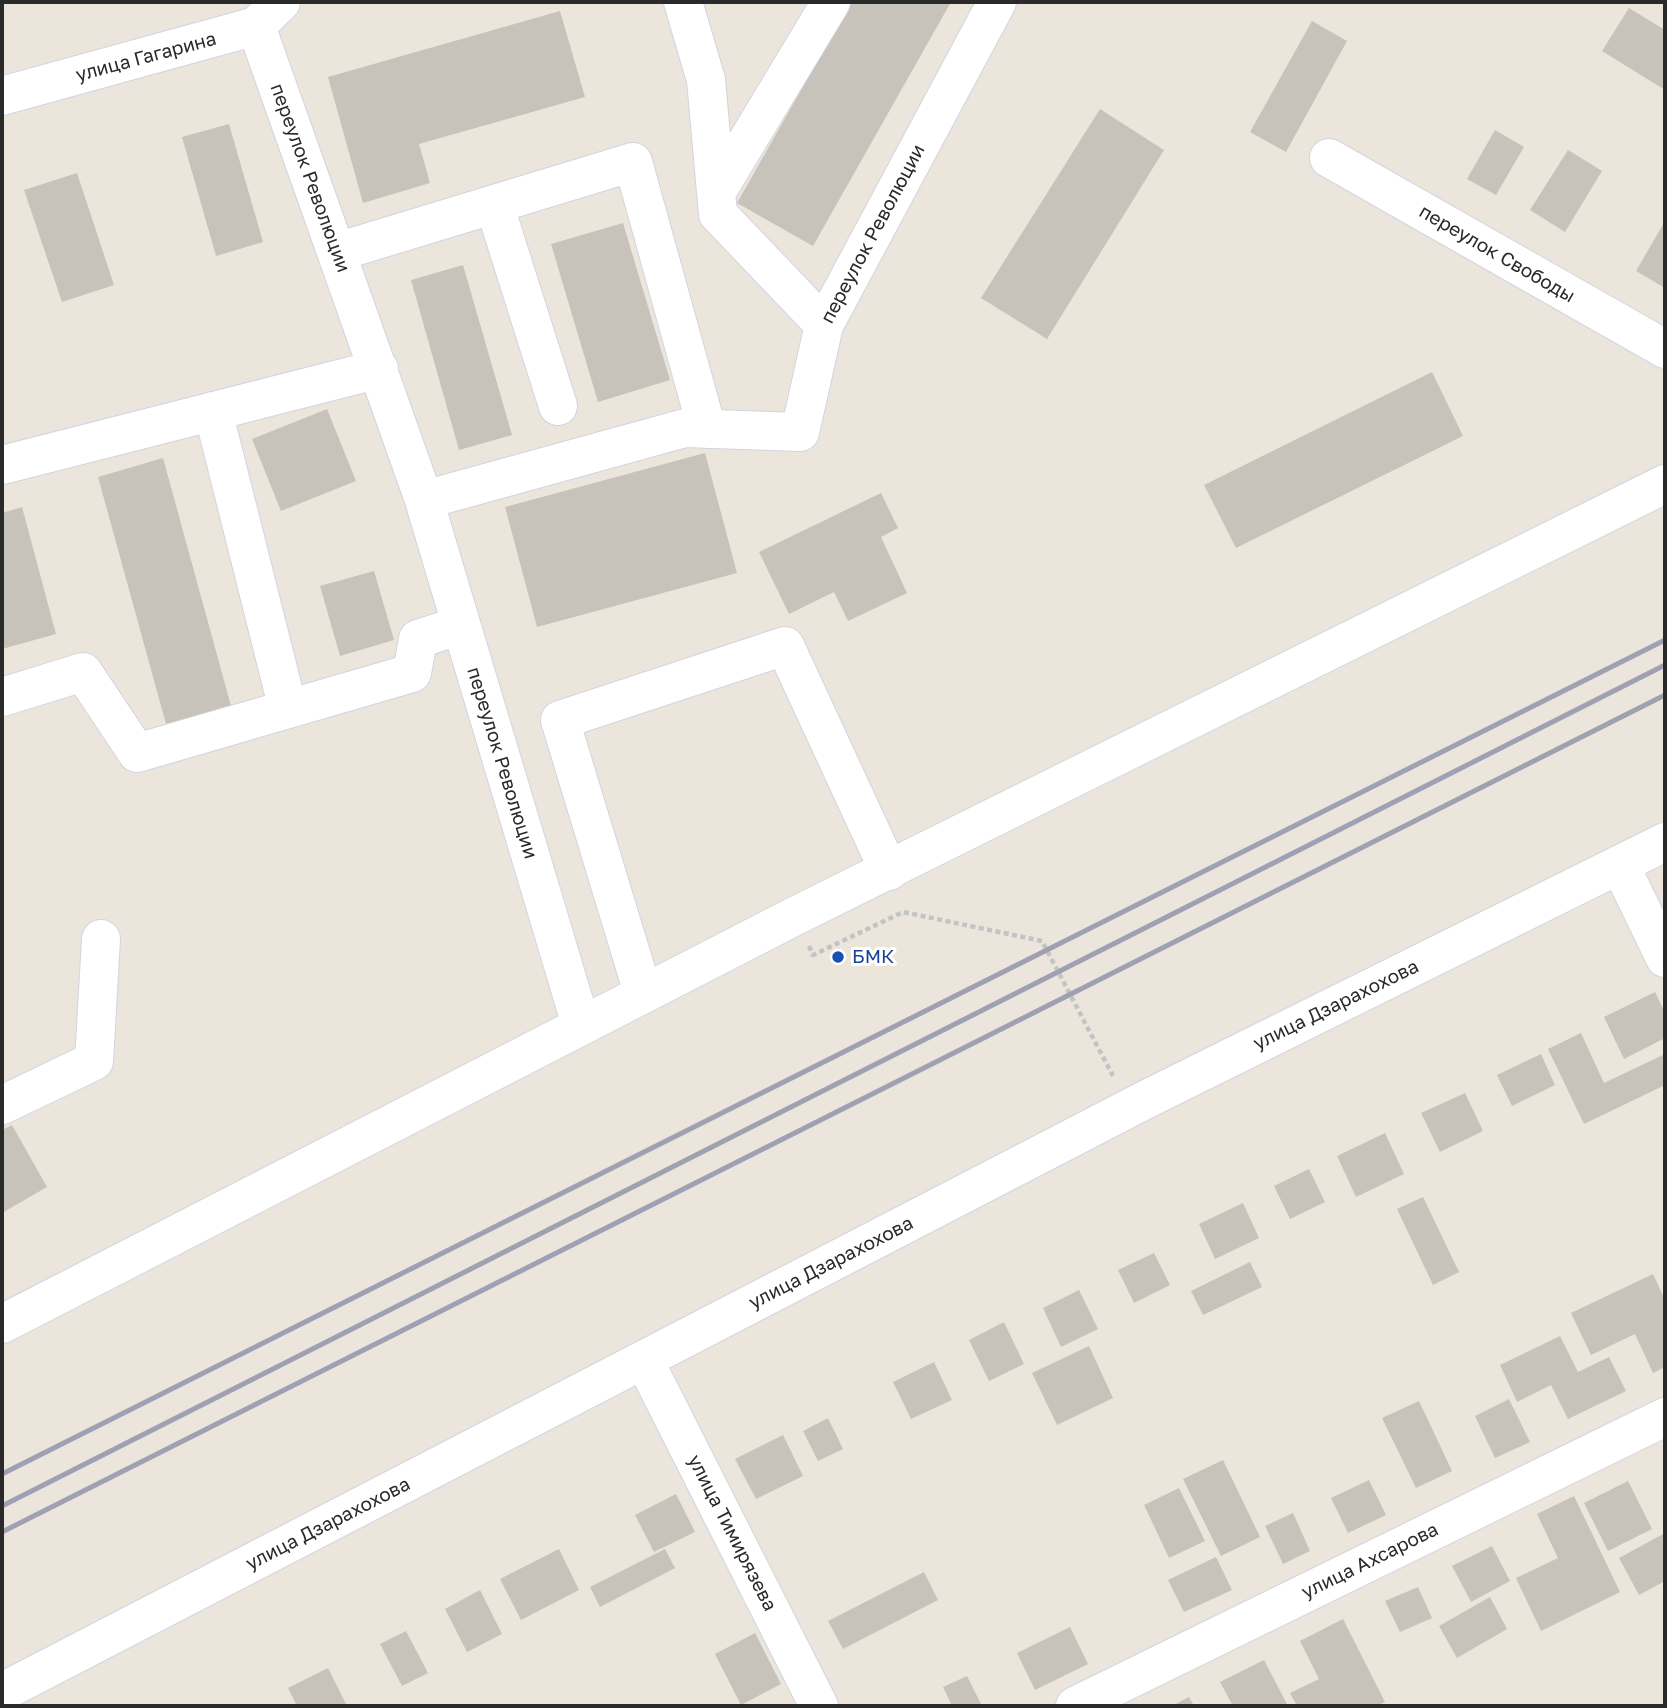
<!DOCTYPE html>
<meta charset="utf-8">
<style>
body{margin:0}
#map{position:relative;width:1667px;height:1708px;overflow:hidden;background:#ebe5dc;font-family:"Golos Text",sans-serif}
canvas{display:block}
.frame{position:absolute;inset:0;border:4px solid #2a2a2a;pointer-events:none}
</style>
<div id="map">
<canvas width="1667" height="1708"></canvas>
<div class="frame"></div>
</div>
<script>
const ctx = document.querySelector('canvas').getContext('2d');
ctx.lineJoin = 'round';
function fill(path, color) {
  ctx.fillStyle = color;
  ctx.fill(path, 'evenodd');
}
function shape(rows) {
  const path = new Path2D();
  for (const r of rows) {
    path.moveTo(r[0], r[1]);
    for (let i = 2; i < r.length; i += 2) path.lineTo(r[i], r[i + 1]);
  }
  return path;
}
function stroke(path, color, width, dash) {
  ctx.strokeStyle = color;
  ctx.lineWidth = width;
  ctx.lineCap = dash ? 'butt' : 'round';
  ctx.setLineDash(dash || []);
  ctx.stroke(path);
}
function drawText(font, color, halo, rows, align = 'center') {
  ctx.font = font + ' "Golos Text",sans-serif';
  ctx.lineWidth = 6;
  ctx.setLineDash([]);
  ctx.textBaseline = 'middle';
  ctx.strokeStyle = halo;
  ctx.fillStyle = color;
  for (const [text, x, y, turn = 0] of rows) {
    ctx.save();
    ctx.translate(x, y);
    ctx.rotate((+turn || 0) * Math.PI / 180);
    ctx.textAlign = isNaN(turn) ? turn : align;
    if (halo) ctx.strokeText(text, 0, 0);
    ctx.fillText(text, 0, 0);
    ctx.restore();
  }
}
fill(shape([
 [851,2,951,2,813,246,737,203],
 [1629,8,1665,30,1665,90,1602,51],
 [560,11,585,97,419,144,430,183,363,203,328,77],
 [1312,21,1347,41,1286,152,1250,132],
 [1100,109,1164,150,1047,339,981,298],
 [229,124,263,242,216,256,182,137],
 [1495,130,1524,147,1496,195,1467,179],
 [1568,150,1602,171,1565,232,1530,210],
 [77,173,114,285,62,302,24,190],
 [1665,221,1665,288,1636,271],
 [623,223,670,380,598,402,551,244],
 [463,265,512,435,459,450,411,280],
 [1432,372,1463,436,1236,548,1204,485],
 [327,409,356,481,281,511,252,439],
 [705,453,737,573,537,627,505,507],
 [163,458,231,706,166,724,98,477],
 [881,493,898,528,881,537,907,593,848,621,834,592,789,614,759,552],
 [22,507,56,634,2,649,2,513],
 [374,571,394,640,340,656,320,586],
 [1655,992,1665,1013,1665,1038,1624,1059,1604,1017],
 [1581,1033,1604,1083,1665,1054,1665,1085,1584,1124,1548,1049],
 [1541,1054,1555,1085,1512,1106,1497,1075],
 [1465,1093,1483,1131,1440,1152,1421,1113],
 [12,1125,47,1187,2,1213,2,1130],
 [1385,1133,1404,1174,1356,1197,1337,1156],
 [1309,1169,1325,1202,1290,1219,1274,1186],
 [1423,1197,1459,1272,1433,1285,1397,1209],
 [1243,1203,1259,1238,1215,1259,1199,1224],
 [1154,1253,1170,1285,1134,1303,1118,1270],
 [1250,1262,1262,1287,1203,1315,1191,1291],
 [1653,1274,1665,1300,1665,1367,1653,1373,1635,1334,1591,1355,1571,1313],
 [1079,1290,1098,1329,1061,1347,1043,1308],
 [1004,1322,1024,1364,989,1381,969,1340],
 [1560,1336,1578,1372,1609,1357,1626,1391,1568,1419,1551,1385,1517,1402,1500,1365],
 [1089,1346,1113,1398,1057,1425,1032,1373],
 [934,1362,952,1400,911,1419,893,1382],
 [1509,1399,1530,1442,1495,1458,1475,1416],
 [1419,1401,1452,1471,1416,1488,1382,1418],
 [828,1418,843,1449,818,1461,803,1431],
 [783,1435,803,1476,756,1499,735,1459],
 [1223,1460,1260,1537,1221,1556,1183,1479],
 [1369,1480,1386,1515,1348,1533,1331,1498],
 [1628,1481,1652,1529,1608,1551,1584,1503],
 [1179,1488,1205,1541,1169,1558,1144,1505],
 [676,1494,695,1532,654,1552,635,1515],
 [1574,1496,1620,1592,1541,1631,1516,1578,1558,1558,1537,1514],
 [1293,1513,1310,1551,1283,1564,1265,1526],
 [1665,1533,1665,1581,1639,1595,1619,1558],
 [1492,1546,1510,1581,1471,1602,1452,1566],
 [559,1549,579,1590,521,1620,500,1579],
 [665,1549,675,1568,600,1607,590,1587],
 [1216,1557,1232,1590,1184,1612,1168,1580],
 [924,1572,938,1600,843,1649,828,1621],
 [1418,1587,1432,1618,1400,1632,1385,1601],
 [480,1590,502,1634,467,1652,445,1609],
 [1490,1597,1507,1629,1457,1658,1439,1626],
 [1343,1619,1385,1702,1377,1706,1297,1706,1290,1693,1319,1679,1300,1641],
 [1070,1627,1088,1664,1035,1690,1017,1653],
 [406,1631,428,1673,402,1686,380,1644],
 [755,1633,781,1684,741,1705,715,1654],
 [1264,1660,1288,1706,1233,1706,1220,1682],
 [328,1668,347,1706,297,1706,288,1688],
 [967,1676,982,1706,952,1706,943,1687],
 [1189,1697,1194,1706,1172,1706]
]), '#c7c3bb');
const minor = shape([
 [683,2,706,80,718,214,824,325],
 [256,26,424,500,581,1025],
 [2,96,256,26,281,2],
 [1329,158,1665,349],
 [716,193,831,2],
 [494,204,558,406],
 [337,252,633,162,707,429],
 [213,411,288,709],
 [2,465,379,369],
 [424,500,685,428,800,432,824,325,997,2],
 [2,697,83,672,137,753,412,673,418,639,461,625],
 [1620,865,1665,958],
 [643,993,560,720,785,646,889,871],
 [2,1105,94,1061,101,939],
 [2,1324,795,916,1665,484],
 [644,1360,819,1706],
 [2,1692,1145,1100,1665,842],
 [1075,1706,1665,1417]
]);
stroke(minor, '#d2d4e2', 40);
stroke(shape([
 [809,946,813,955,903,912,1042,941,1113,1076]
]), '#c3c3c3', 4.5, [5, 3.5]);
stroke(minor, '#fff', 38);
stroke(shape([
 [2,1474,1665,640],
 [2,1506,1665,665],
 [2,1532,1665,695]
]), '#9fa1b3', 5);
for (const [x, y, r, color] of [
 [838,957,7,"#1a4fb4"]
]) {
  const dot = new Path2D();
  dot.arc(x, y, r, 0, 2 * Math.PI);
  ctx.fillStyle = color;
  ctx.fill(dot);
  stroke(dot, '#fff', 2.5);
}
drawText('19px', '#2a2a2a', '#fff', [
 ["улица Гагарина",146,57,-15],
 ["переулок Революции",310,178,70],
 ["переулок Революции",873,234,-62],
 ["переулок Свободы",1497,254,30],
 ["переулок Революции",502,763,73],
 ["улица Дзарахохова",1336,1005,-26],
 ["улица Дзарахохова",831,1263,-27],
 ["улица Дзарахохова",328,1524,-27],
 ["улица Тимирязева",732,1533,63],
 ["улица Ахсарова",1370,1561,-26]
]);
drawText('19px', '#164399', '#fff', [
 ["БМК",852,957]
], 'left');
</script>
